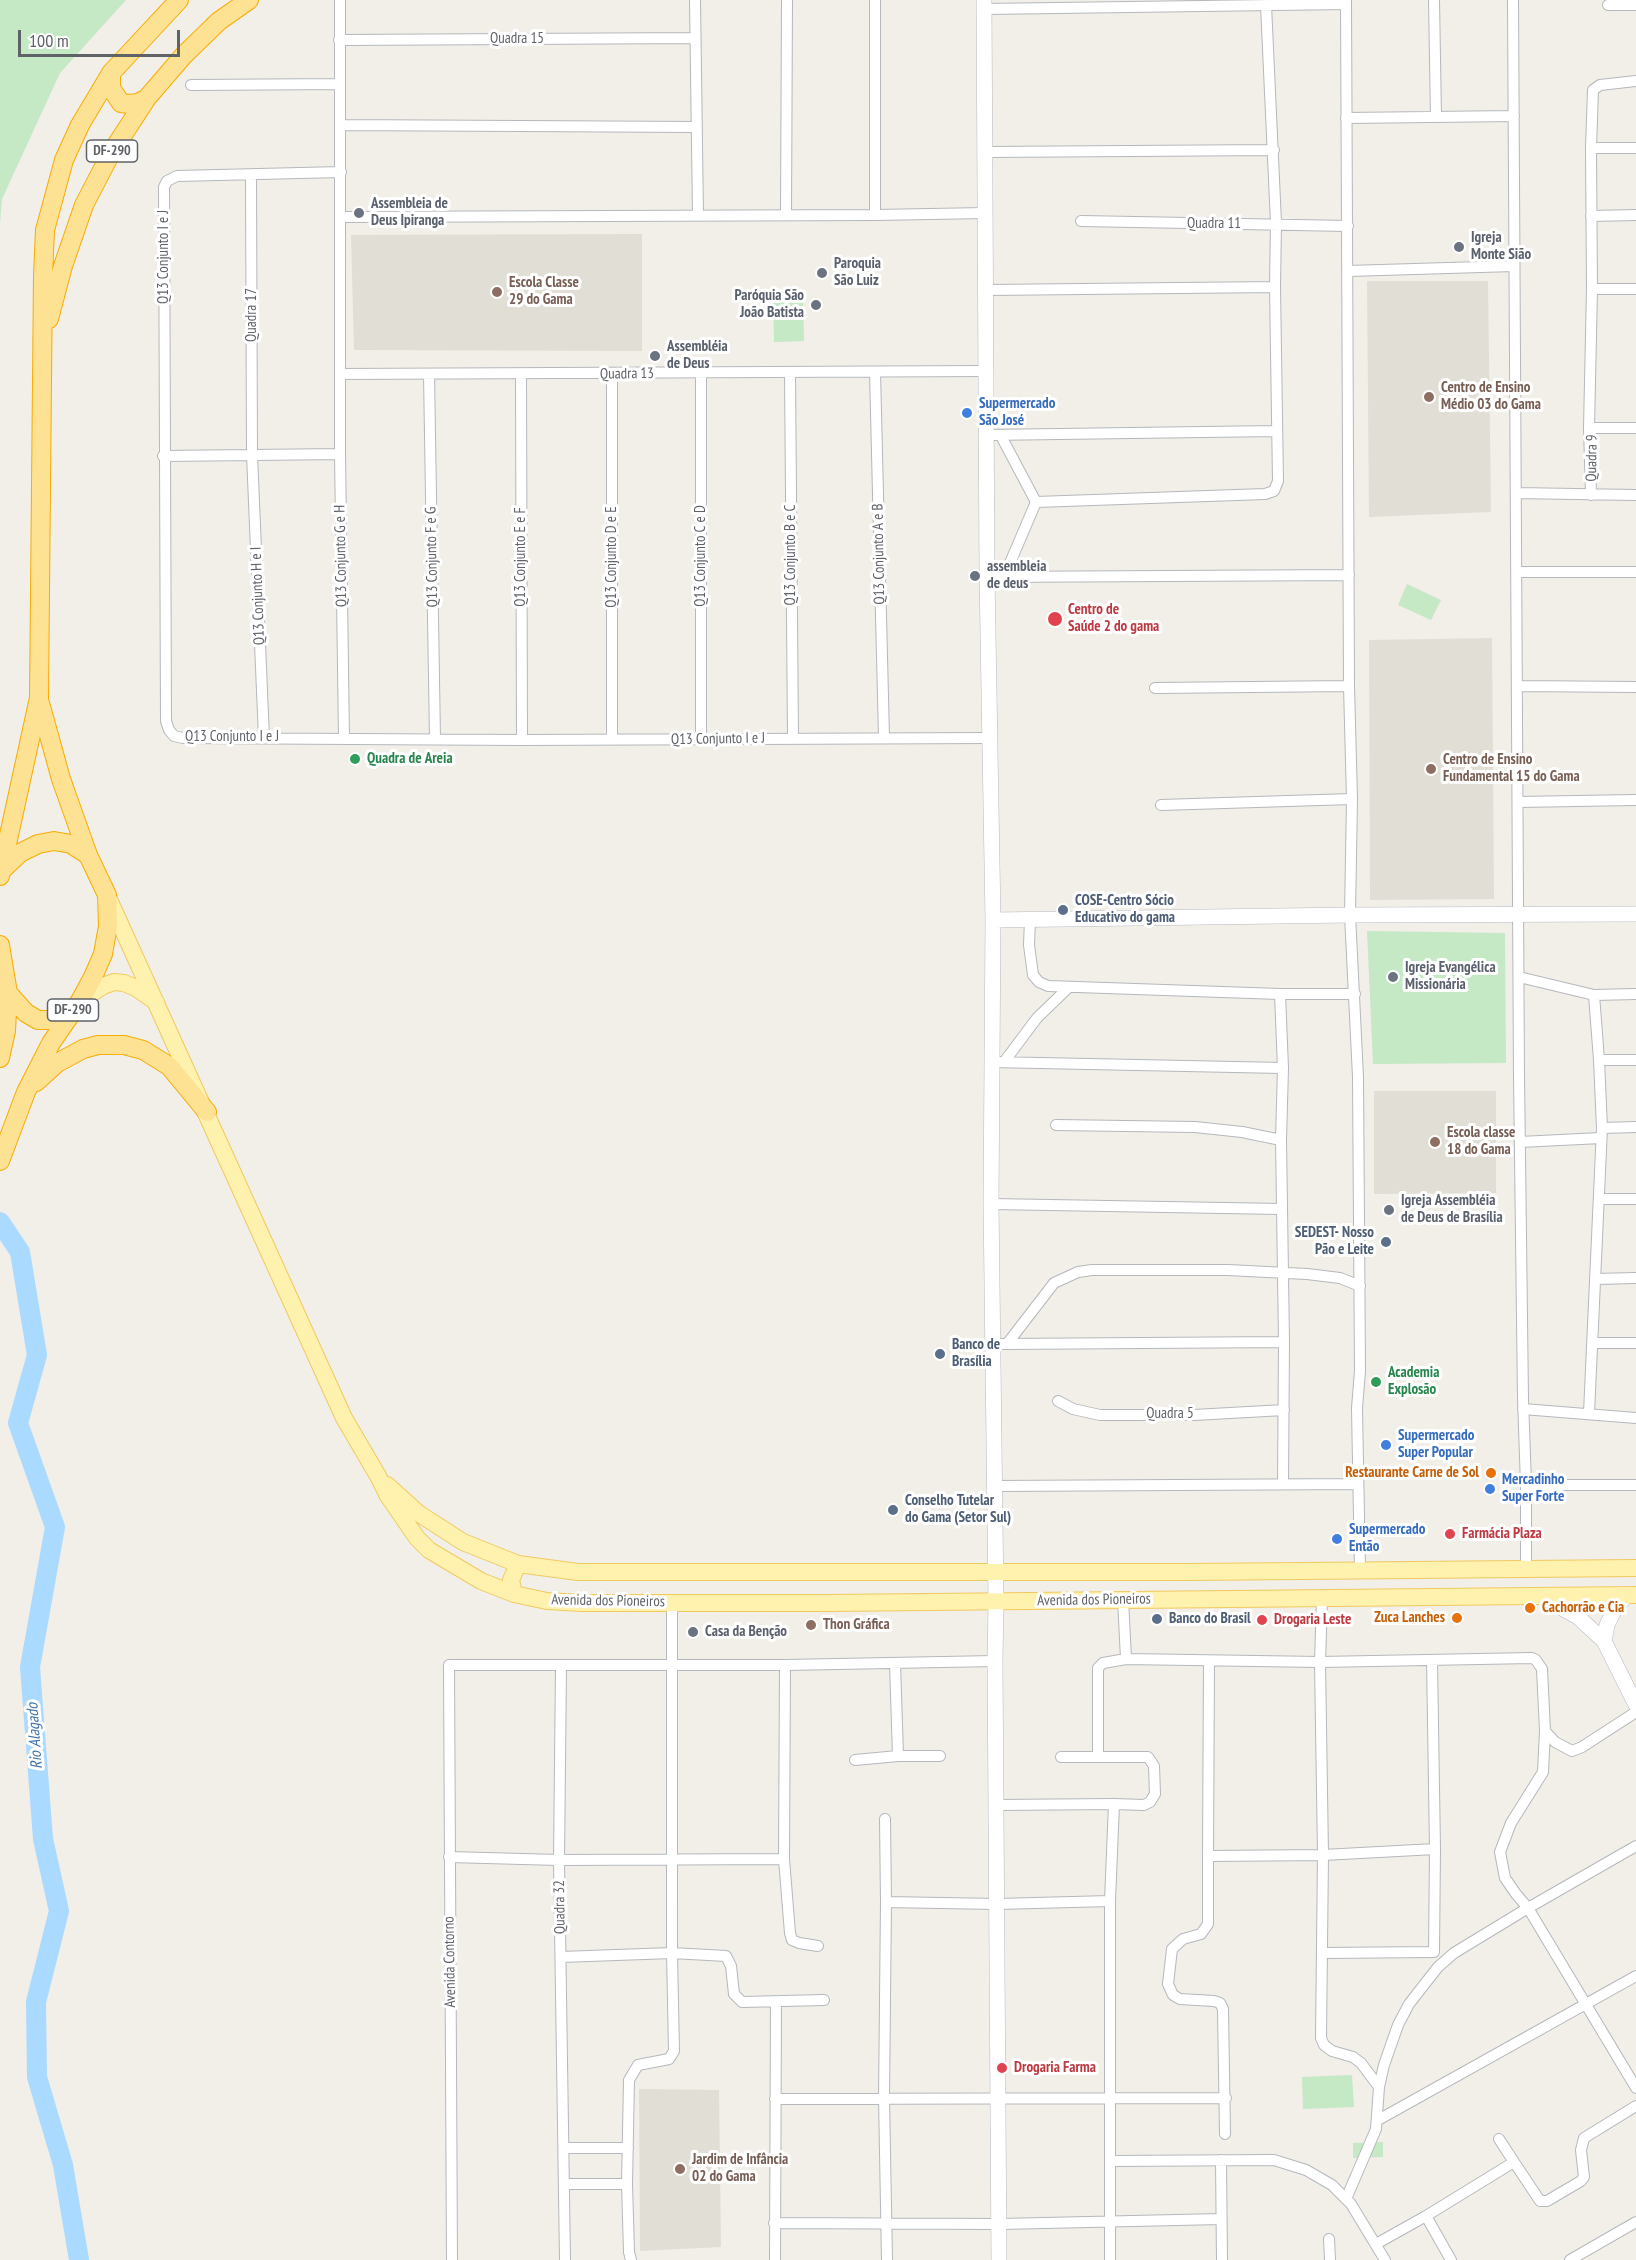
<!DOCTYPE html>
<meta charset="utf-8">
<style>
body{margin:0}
#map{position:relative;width:1636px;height:2260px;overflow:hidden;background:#f1efe8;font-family:"PT Sans Narrow",sans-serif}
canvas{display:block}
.scale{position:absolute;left:18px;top:30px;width:162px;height:27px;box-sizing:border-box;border:3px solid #5f6368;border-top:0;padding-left:8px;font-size:18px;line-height:21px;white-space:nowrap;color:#5f6368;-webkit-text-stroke:4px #fff;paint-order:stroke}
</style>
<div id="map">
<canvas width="1636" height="2260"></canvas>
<div class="scale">100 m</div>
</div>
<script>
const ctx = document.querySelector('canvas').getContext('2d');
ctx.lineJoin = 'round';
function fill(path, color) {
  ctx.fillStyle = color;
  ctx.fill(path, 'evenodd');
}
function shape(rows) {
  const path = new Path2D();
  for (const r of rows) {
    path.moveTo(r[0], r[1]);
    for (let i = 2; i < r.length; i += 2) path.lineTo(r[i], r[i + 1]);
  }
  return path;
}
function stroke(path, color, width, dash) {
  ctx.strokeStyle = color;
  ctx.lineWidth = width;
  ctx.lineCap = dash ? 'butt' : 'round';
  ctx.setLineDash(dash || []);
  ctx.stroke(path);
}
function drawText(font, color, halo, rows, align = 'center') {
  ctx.font = font + ' "PT Sans Narrow",sans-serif';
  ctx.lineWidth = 6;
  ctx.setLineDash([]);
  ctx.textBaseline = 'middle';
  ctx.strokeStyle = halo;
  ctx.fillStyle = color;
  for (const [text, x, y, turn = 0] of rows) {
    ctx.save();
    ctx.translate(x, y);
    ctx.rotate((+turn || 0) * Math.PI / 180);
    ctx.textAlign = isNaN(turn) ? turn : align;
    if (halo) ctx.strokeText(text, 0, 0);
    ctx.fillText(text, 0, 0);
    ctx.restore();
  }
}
fill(shape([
 [642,234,642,351,354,350,351,235],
 [1367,281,1488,281,1491,512,1369,517],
 [1492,638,1494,899,1370,900,1369,640],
 [1374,1091,1496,1091,1496,1193,1374,1194],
 [639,2089,719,2090,721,2247,640,2251]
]), '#e1ded6');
fill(shape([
 [0,0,126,0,60,73,2,199,0,223],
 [803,292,804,341,774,342,773,293],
 [1407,584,1441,600,1431,620,1398,605],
 [1367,931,1505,933,1506,1063,1373,1064],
 [1352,2075,1354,2107,1303,2109,1302,2077],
 [1383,2142,1383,2157,1353,2158,1353,2143]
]), '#c5e8c5');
stroke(shape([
 [0,1222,20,1252,37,1355,18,1423,55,1527,30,1667,43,1839,59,1911,36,2002,37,2077,63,2165,79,2260]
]), '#aadaff', 20);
const street = shape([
 [340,0,340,454,344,738],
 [695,0,698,215],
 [1346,0,1349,686,1352,799,1350,915,1358,1077,1360,1371,1357,1408,1360,1571],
 [1434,0,1436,117],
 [1513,0,1519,1075,1523,1399,1526,1485,1526,1568],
 [1608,5,1636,5],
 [984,9,1346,4],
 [339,40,695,38],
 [191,85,339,84],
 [1346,118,1514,116],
 [341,125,696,127],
 [1591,148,1593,90,1600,85,1636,81],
 [985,152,1274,150],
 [341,172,177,176,167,181,164,187,166,721,169,730,174,736,183,738,522,740,989,738],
 [251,175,252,455,264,738],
 [786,215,787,0],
 [875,215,875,0],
 [1591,216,1636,215],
 [341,217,875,215,985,213],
 [1081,221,1348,226],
 [1348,271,1514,266],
 [1592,289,1591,148,1636,148],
 [987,290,1275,287],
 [790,372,793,738],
 [875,372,884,737],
 [701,373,701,739],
 [340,374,986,371],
 [429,374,435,739],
 [521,374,522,740],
 [612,374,612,739],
 [1589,428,1592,289,1636,289],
 [987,435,1276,431],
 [1001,436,1036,502],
 [163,456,340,454],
 [1516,493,1636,495],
 [1591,495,1589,428,1636,428],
 [1036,502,1265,494,1274,491,1278,481,1275,287,1276,223,1266,5],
 [1518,572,1636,572],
 [987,577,1349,575],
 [1004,577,1036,502],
 [1518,686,1636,687],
 [1155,688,1349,686],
 [1518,802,1636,800],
 [1161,805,1352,799],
 [1030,920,1029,945,1033,975,1039,982,1048,986,1280,994,1355,994],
 [1519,977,1594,995,1636,994],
 [1280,994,1283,1068,1281,1140,1284,1342,1283,1484],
 [1599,1060,1636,1060],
 [991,1062,1283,1068],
 [1004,1062,1037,1018,1069,987],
 [1056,1125,1195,1127,1242,1132,1281,1140],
 [1602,1128,1636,1127],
 [1520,1142,1601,1138],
 [1599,1199,1636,1199],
 [991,1204,1282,1209],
 [1595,1279,1636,1278],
 [1593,1343,1636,1343],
 [1002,1344,1284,1342],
 [1007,1344,1054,1283,1078,1272,1092,1270,1228,1270,1307,1274,1340,1278,1360,1286],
 [1058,1401,1073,1409,1100,1415,1194,1415,1284,1410],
 [1523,1409,1636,1418],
 [1589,1413,1602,1128,1599,1060,1594,995],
 [1526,1485,1636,1485],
 [994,1486,1358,1484],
 [1123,1599,1126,1659],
 [1322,1599,1320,1662,1323,1855,1321,2038,1324,2045,1332,2051,1353,2057,1361,2063,1379,2087],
 [1209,1661,1208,1856,1323,1855,1435,1849],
 [895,1663,898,1756],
 [785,1665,784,1859,790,1933,792,1940,799,1943,818,1946],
 [561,1666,559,1860,565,2260],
 [1545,1731,1543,1772,1511,1823,1500,1852,1505,1878,1516,1894,1528,1908,1636,1846],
 [1061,1757,1098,1757,1098,1668,1103,1663,1126,1659,1320,1662,1532,1658,1536,1660,1542,1669,1545,1731,1555,1742,1572,1751,1582,1747,1636,1712],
 [1098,1757,1148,1757,1154,1766,1155,1794,1150,1802,1144,1805,1114,1804,1110,1901,1110,2260],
 [855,1760,898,1756,940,1756],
 [996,1805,1114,1804],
 [885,1819,886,1902,997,1904,1110,1901],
 [1208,1856,1208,1924,1201,1934,1183,1939,1172,1949,1168,1984,1173,1995,1180,1999,1214,2001,1220,2003,1223,2009,1225,2134],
 [449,1857,559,1860,784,1859],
 [886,1902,884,2098,887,2260],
 [1323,1953,1434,1952,1435,1849,1432,1660],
 [561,1957,672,1953,726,1956,731,1966,734,1994,742,2002,824,2000],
 [775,2099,1226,2098],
 [1378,2120,1636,1976],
 [1499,2139,1514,2162],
 [565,2148,628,2148],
 [1221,2160,1222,2260],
 [1111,2161,1274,2160,1306,2170,1332,2185,1351,2204,1385,2260],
 [565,2184,627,2184],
 [1346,2199,1376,2129,1379,2087,1384,2065,1398,2025,1409,2004,1438,1967,1454,1953,1528,1908,1636,2088],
 [1426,2216,1514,2162,1540,2201,1547,2201,1581,2181,1584,2177,1581,2150,1584,2138,1636,2106],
 [774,2223,1000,2224,1221,2219],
 [1329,2239,1330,2260],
 [1376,2244,1426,2216,1451,2260],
 [452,2260,449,1665,785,1665,995,1661],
 [631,2260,629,2252,627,2184,629,2080,638,2065,669,2059,674,2051,672,1953,672,1602],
 [775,2260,776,2002],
 [1570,2260,1636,2222]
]);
const secondary = shape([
 [984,0,987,577,993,920,991,1204,996,1601,995,1661,999,2260],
 [993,920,1350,915,1636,914],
 [1540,1596,1578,1617,1604,1641,1636,1705],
 [1604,1641,1607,1625,1614,1611,1626,1595]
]);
const primary = shape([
 [107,895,344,1418,378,1476,388,1496,417,1538,429,1550,481,1581,514,1594,547,1601,582,1603,827,1603,1636,1595],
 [80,1001,103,986,114,982,124,983,136,988,156,1002],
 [387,1485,418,1513,463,1542,518,1564,578,1572,1189,1572,1636,1568],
 [514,1594,511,1580,518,1564]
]);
const highway = shape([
 [111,73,111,88,121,103,129,104,138,103,147,98],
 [49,319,63,266,84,205,111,153,147,98,184,55,219,21,249,0],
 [1,871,20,853,38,844,54,841,71,844,88,855],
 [0,876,39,698,43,276,45,230,64,160,80,125,111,73,179,0],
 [0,945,8,993,6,1031,0,1058],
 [8,993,26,1013,38,1020,53,1020,70,1015],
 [36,1082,57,1063,83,1049,98,1045,124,1045,143,1050,169,1066,207,1112],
 [0,1161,26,1092,51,1043,80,1001,93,977,103,954,108,926,107,895,88,855,61,779,40,703]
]);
stroke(street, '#b5b8bc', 12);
stroke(secondary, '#b6babf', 16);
stroke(primary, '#f2c960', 18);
stroke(highway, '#f9ab00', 20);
stroke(street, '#fff', 10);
stroke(secondary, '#fff', 15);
stroke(primary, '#fff2af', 16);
stroke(highway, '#fde293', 18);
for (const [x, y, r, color] of [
 [359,213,6,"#6b7280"],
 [1459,247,6,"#6b7280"],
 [822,273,6,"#6b7280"],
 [497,292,6,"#8d6e63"],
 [816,305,6,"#6b7280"],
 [655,356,6,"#6b7280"],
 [1429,397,6,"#8d6e63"],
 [967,413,6,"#3f7fe0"],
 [975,576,6,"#6b7280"],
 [1055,619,8,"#e0444e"],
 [355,759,6,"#2e9e5b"],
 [1431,769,6,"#8d6e63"],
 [1063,910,6,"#5c6f8a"],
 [1393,977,6,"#6b7280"],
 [1435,1142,6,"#8d6e63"],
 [1389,1210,6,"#6b7280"],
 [1386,1242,6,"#5c6f8a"],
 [940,1354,6,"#5c6f8a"],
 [1376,1382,6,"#2e9e5b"],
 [1386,1445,6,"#3f7fe0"],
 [1491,1473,6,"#e8710a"],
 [1490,1489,6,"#3f7fe0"],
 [893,1510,6,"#5c6f8a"],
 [1450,1534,6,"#e0444e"],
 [1337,1539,6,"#3f7fe0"],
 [1530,1608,6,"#e8710a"],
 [1457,1618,6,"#e8710a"],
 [1157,1619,6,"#5c6f8a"],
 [1262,1620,6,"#e0444e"],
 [811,1625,6,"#8d6e63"],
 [693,1632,6,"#6b7280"],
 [1002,2068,6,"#e0444e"],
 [680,2169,6,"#8d6e63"]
]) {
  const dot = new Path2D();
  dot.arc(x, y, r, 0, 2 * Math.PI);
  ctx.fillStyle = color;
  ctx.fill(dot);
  stroke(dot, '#fff', 2);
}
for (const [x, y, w] of [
 [112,151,51],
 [73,1010,51]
]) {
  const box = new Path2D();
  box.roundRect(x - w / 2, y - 11, w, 22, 4.5);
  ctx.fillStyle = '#fff';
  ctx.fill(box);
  stroke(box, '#5f6368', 1.5);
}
drawText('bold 14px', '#5f6368', null, [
 ["DF-290",112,151],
 ["DF-290",73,1010]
]);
drawText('15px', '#5f6368', '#fff', [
 ["Quadra 15",517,39],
 ["Quadra 11",1214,224],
 ["Q13 Conjunto I e J",164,257,-90],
 ["Quadra 17",252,315,-90],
 ["Quadra 13",627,374,-1],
 ["Quadra 9",1592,458,-89],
 ["Q13 Conjunto A e B",879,554,-91],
 ["Q13 Conjunto B e C",791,555,-90],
 ["Q13 Conjunto G e H",341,556,-91],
 ["Q13 Conjunto C e D",701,556,-90],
 ["Q13 Conjunto F e G",432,557,-91],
 ["Q13 Conjunto E e F",521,557,-90],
 ["Q13 Conjunto D e E",612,557,-90],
 ["Q13 Conjunto H e I",258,596,-92],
 ["Q13 Conjunto I e J",232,737],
 ["Q13 Conjunto I e J",718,739,-1],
 ["Quadra 5",1170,1414],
 ["Avenida dos Pioneiros",1094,1600,-1],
 ["Avenida dos Pioneiros",608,1601,1],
 ["Quadra 32",560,1907,-91],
 ["Avenida Contorno",450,1962,-91]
]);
drawText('bold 15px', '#5b616d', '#fff', [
 ["Assembleia de",371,204],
 ["Deus Ipiranga",371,221],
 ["Igreja",1471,238],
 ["Monte Sião",1471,255],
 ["Paroquia",834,264],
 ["São Luiz",834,281],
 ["Paróquia São",804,296,"right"],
 ["João Batista",804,313,"right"],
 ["Assembléia",667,347],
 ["de Deus",667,364],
 ["assembleia",987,567],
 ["de deus",987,584],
 ["Igreja Evangélica",1405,968],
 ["Missionária",1405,985],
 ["Igreja Assembléia",1401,1201],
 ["de Deus de Brasília",1401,1218],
 ["Casa da Benção",705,1632]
], 'left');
drawText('bold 15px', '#785e54', '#fff', [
 ["Escola Classe",509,283],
 ["29 do Gama",509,300],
 ["Centro de Ensino",1441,388],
 ["Médio 03 do Gama",1441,405],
 ["Centro de Ensino",1443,760],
 ["Fundamental 15 do Gama",1443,777],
 ["Escola classe",1447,1133],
 ["18 do Gama",1447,1150],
 ["Thon Gráfica",823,1625],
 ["Jardim de Infância",692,2160],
 ["02 do Gama",692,2177]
], 'left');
drawText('bold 15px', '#366cbe', '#fff', [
 ["Supermercado",979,404],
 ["São José",979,421],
 ["Supermercado",1398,1436],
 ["Super Popular",1398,1453],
 ["Mercadinho",1502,1480],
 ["Super Forte",1502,1497],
 ["Supermercado",1349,1530],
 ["Então",1349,1547]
], 'left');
drawText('bold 15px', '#be3a42', '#fff', [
 ["Centro de",1068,610],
 ["Saúde 2 do gama",1068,627],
 ["Farmácia Plaza",1462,1534],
 ["Drogaria Leste",1274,1620],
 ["Drogaria Farma",1014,2068]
], 'left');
drawText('bold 15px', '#27864d', '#fff', [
 ["Quadra de Areia",367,759],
 ["Academia",1388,1373],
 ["Explosão",1388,1390]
], 'left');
drawText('bold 15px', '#4e5e75', '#fff', [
 ["COSE-Centro Sócio",1075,901],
 ["Educativo do gama",1075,918],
 ["SEDEST- Nosso",1374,1233,"right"],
 ["Pão e Leite",1374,1250,"right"],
 ["Banco de",952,1345],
 ["Brasília",952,1362],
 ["Conselho Tutelar",905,1501],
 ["do Gama (Setor Sul)",905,1518],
 ["Banco do Brasil",1169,1619]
], 'left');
drawText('bold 15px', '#c56008', '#fff', [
 ["Restaurante Carne de Sol",1479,1473],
 ["Cachorrão e Cia",1542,1608,"left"],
 ["Zuca Lanches",1445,1618]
], 'right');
drawText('italic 16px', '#4174aa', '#fff', [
 ["Rio Alagado",35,1736,-94]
]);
</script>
